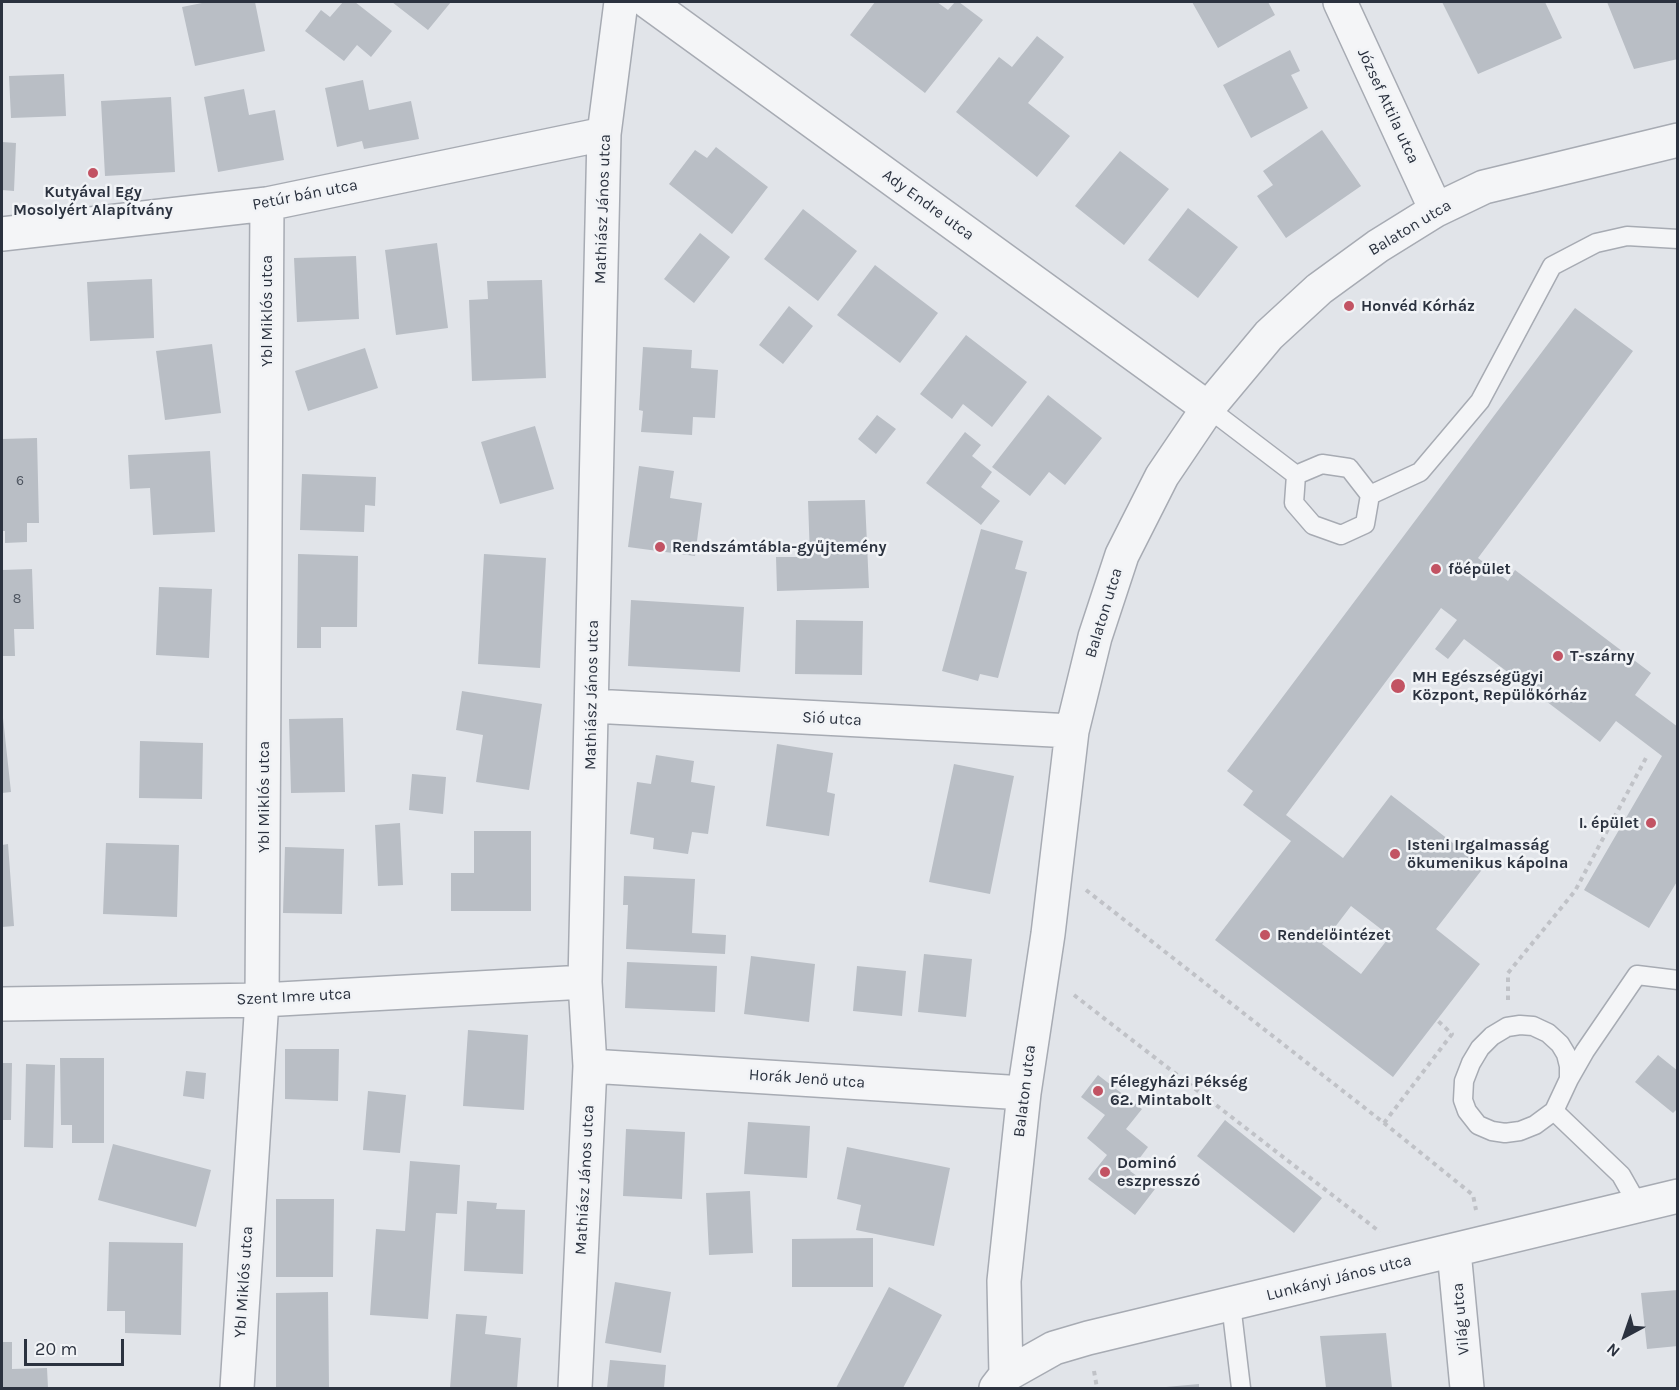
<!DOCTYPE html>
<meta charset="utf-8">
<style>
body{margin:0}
#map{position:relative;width:1679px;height:1390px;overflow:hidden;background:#e1e4e9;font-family:Karla,sans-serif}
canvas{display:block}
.frame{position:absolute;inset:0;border:3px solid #2b323f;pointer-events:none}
.north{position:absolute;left:1595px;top:1306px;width:60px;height:60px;-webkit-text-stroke:4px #f1f3f6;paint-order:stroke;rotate:220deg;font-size:16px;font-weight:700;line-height:24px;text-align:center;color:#2b323f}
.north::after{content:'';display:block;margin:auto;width:21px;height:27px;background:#2b323f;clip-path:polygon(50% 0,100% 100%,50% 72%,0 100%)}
.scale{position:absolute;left:24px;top:1339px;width:100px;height:27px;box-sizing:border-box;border:3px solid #2b323f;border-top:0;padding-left:8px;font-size:18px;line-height:21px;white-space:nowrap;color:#2b323f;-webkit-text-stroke:4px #f1f3f6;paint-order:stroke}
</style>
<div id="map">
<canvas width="1679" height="1390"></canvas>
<div class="frame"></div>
<div class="north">N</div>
<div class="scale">20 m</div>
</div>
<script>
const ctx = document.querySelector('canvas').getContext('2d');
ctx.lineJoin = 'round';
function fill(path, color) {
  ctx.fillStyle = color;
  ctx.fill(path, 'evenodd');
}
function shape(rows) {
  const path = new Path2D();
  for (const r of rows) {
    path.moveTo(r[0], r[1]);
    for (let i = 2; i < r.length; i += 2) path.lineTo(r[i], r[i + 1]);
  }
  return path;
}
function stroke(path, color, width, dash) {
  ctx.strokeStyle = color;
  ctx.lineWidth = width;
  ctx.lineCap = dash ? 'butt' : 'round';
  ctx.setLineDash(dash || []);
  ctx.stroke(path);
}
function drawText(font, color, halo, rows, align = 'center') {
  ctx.font = font + ' Karla,sans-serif';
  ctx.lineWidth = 5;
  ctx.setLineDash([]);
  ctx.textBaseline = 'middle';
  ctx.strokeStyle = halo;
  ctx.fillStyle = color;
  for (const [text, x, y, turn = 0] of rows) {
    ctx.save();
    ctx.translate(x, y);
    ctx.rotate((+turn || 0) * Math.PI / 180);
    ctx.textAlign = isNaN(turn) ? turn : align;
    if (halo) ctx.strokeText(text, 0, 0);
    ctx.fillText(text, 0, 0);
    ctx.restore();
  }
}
fill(shape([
 [207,2,255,2,265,51,195,66,182,7],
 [343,2,355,2,392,31,371,57,357,45,344,61,305,31,321,10,330,17],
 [392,2,451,2,428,30],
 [875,2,937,2,948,10,955,2,959,2,983,20,925,93,850,35],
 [1192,2,1268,2,1275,15,1218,48],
 [1442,2,1545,2,1562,38,1478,74],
 [1607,2,1678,2,1678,59,1634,69],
 [1037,36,1064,57,1028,103,1070,136,1037,177,956,112,999,57,1012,67],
 [1290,50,1300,71,1291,75,1308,108,1251,138,1223,85],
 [64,74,66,116,11,118,9,76],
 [363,80,369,110,411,101,419,139,364,149,362,141,337,147,325,88],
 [244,89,249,115,275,110,284,160,218,172,204,97],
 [171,97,175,172,105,176,101,101],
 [1322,130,1361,186,1286,238,1257,196,1273,185,1263,171],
 [2,142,16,143,14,191,2,190],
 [716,147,768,187,732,234,669,184,695,150,707,158],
 [1120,151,1169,189,1124,245,1075,206],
 [1188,208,1238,247,1198,298,1148,260],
 [803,209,857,251,818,301,764,259],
 [700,233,730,257,694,303,664,279],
 [437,243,448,328,396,335,385,250],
 [356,256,359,319,297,322,294,258],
 [875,265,938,313,900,363,837,315],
 [152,279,154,338,90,341,87,282],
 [542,280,546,378,472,381,469,300,488,299,487,281],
 [789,306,813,326,783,364,759,345],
 [1575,308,1633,351,1478,558,1508,581,1515,570,1651,673,1635,695,1678,727,1678,880,1649,928,1584,890,1662,756,1616,721,1600,742,1464,639,1448,659,1435,649,1457,620,1441,608,1286,815,1343,858,1391,795,1484,867,1436,929,1480,964,1393,1077,1215,940,1291,841,1243,805,1253,791,1227,771],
 [1351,906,1390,936,1361,974,1322,944],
 [966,335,1027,382,992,427,963,404,952,419,920,394],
 [212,344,221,413,165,420,156,351],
 [643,347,692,350,691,368,718,370,715,418,693,417,692,435,641,432,643,411,639,410],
 [365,348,378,388,308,411,295,371],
 [1048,395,1102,438,1065,485,1049,472,1030,496,992,467],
 [877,415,896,429,876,454,858,439],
 [535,426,554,489,500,504,481,442],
 [965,432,981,445,972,456,992,472,981,487,1000,501,981,525,926,483],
 [37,438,39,523,27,523,27,542,5,543,5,531,2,531,2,439],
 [210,451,215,532,153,535,150,488,130,489,128,455],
 [639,466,674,471,670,498,702,503,695,556,628,547],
 [302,474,376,477,375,506,365,505,364,532,300,530],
 [865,500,869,588,777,591,776,557,810,557,808,501],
 [981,529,1023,541,1015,569,1027,572,998,678,980,674,978,681,942,671],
 [298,554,358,556,357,627,321,627,321,648,297,648],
 [484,554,546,558,540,668,478,664],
 [32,569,34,629,14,629,15,656,2,656,2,570],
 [159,587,212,589,209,658,156,655],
 [631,600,744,607,740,672,628,666],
 [796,620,863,621,862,675,795,674],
 [462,691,542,704,529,790,476,782,483,735,456,730],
 [2,718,3,718,11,792,2,793],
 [343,718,345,792,291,793,289,719],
 [140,741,203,743,202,799,139,798],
 [777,744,833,753,827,792,835,794,829,836,766,826],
 [656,755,694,761,691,782,715,786,708,834,692,832,688,854,653,849,654,838,630,834,637,782,651,784],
 [954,764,1014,776,990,894,929,882],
 [412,774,446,777,443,814,409,810],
 [400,823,403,885,378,886,375,825],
 [474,831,531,831,531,911,451,911,451,873,474,873],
 [106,843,179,845,177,917,103,914],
 [8,844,14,926,2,927,2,845],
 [285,847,344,849,342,914,283,913],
 [624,876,695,879,692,933,726,935,725,954,626,949,628,905,623,905],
 [924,954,972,959,966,1017,918,1012],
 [751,956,815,964,809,1022,744,1014],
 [627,962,717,966,715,1012,625,1008],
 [857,966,906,971,902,1016,853,1011],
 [468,1030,528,1035,524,1110,463,1106],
 [285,1049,339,1049,338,1101,285,1099],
 [1658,1055,1678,1071,1678,1108,1673,1113,1635,1082],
 [60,1058,104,1058,104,1143,72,1143,72,1125,61,1125],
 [2,1063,12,1063,11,1120,2,1120],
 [26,1064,55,1065,53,1148,24,1147],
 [186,1071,206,1073,204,1099,183,1096],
 [1098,1075,1142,1109,1126,1129,1148,1147,1130,1171,1155,1189,1135,1215,1088,1179,1107,1155,1087,1138,1105,1115,1081,1097],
 [368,1091,406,1095,400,1153,363,1150],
 [1225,1120,1322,1198,1294,1233,1197,1156],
 [748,1122,810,1126,807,1178,744,1174],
 [626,1129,685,1132,682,1199,623,1196],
 [113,1144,211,1170,196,1227,98,1200],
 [847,1147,950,1168,934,1246,856,1230,861,1205,837,1199],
 [410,1161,460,1165,457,1214,436,1213,428,1319,370,1315,376,1229,405,1231],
 [750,1191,753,1253,709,1255,706,1193],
 [276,1199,334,1199,333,1277,276,1277],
 [467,1201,497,1203,496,1209,525,1210,523,1274,464,1271],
 [873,1238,873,1287,792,1287,792,1239],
 [109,1242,183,1243,181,1335,125,1333,125,1311,107,1311],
 [615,1282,671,1292,661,1353,605,1343],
 [889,1287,942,1315,903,1388,836,1388],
 [1678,1290,1678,1346,1647,1349,1641,1293],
 [328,1292,329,1388,276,1388,276,1293],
 [456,1314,487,1316,485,1334,521,1338,517,1388,450,1388],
 [1386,1333,1392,1388,1326,1388,1320,1336],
 [2,1342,12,1342,12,1369,47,1368,48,1388,2,1388],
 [610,1360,666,1365,664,1388,607,1388],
 [1199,1384,1199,1388,1166,1388,1166,1387]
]), '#b9bec5');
const service = shape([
 [1208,408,1296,475],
 [1322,464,1349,468,1370,495,1365,524,1341,535,1313,525,1294,503,1296,475,1322,464],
 [1370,495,1420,472,1480,401,1552,266,1596,243,1627,236,1678,239],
 [1569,1079,1569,1066,1566,1054,1560,1044,1548,1033,1533,1026,1520,1025,1507,1027,1492,1036,1480,1048,1471,1063,1464,1081,1463,1100,1467,1111,1478,1125,1492,1131,1505,1133,1520,1131,1535,1125,1554,1111,1569,1079,1585,1051,1637,975,1678,980],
 [1554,1111,1621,1175,1638,1205],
 [1231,1304,1241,1388]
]);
const minor = shape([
 [648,2,1208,408],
 [1340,2,1436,210],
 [2,234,267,204,604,134],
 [592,706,1072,731],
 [2,1004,262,1000,585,982],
 [590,1066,1024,1093],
 [1454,1251,1467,1388],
 [1006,1375,1054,1348,1088,1338,1678,1196],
 [237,1388,262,1000,267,204],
 [575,1388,590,1066,585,982,604,134,621,2],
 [996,1388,1006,1375,1004,1281,1024,1093,1048,934,1072,731,1095,637,1122,555,1162,476,1208,408,1269,335,1319,289,1378,246,1436,210,1484,187,1678,140]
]);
stroke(service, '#a7abb3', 21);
stroke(minor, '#a7abb3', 36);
stroke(shape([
 [1086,890,1384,1123,1473,1195,1476,1210],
 [1074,995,1380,1232],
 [1508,1000,1508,973,1575,891,1647,756],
 [1384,1123,1452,1034,1437,1020],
 [1094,1371,1097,1388]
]), '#c0c2c7', 4, [4.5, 4.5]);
stroke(service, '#f4f5f7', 18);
stroke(minor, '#f4f5f7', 33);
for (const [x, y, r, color] of [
 [93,173,6,"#c25363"],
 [1349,306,6,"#c25363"],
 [660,547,6,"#c25363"],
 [1436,569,6,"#c25363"],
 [1558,656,6,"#c25363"],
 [1398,686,8,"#c25363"],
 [1651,823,6,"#c25363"],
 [1395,854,6,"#c25363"],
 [1265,935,6,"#c25363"],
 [1098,1091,6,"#c25363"],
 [1105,1172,6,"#c25363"]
]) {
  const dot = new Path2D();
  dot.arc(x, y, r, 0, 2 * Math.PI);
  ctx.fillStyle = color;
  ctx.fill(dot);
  stroke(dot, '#f1f3f6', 2);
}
drawText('14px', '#4e5560', null, [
 ["6",20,481],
 ["8",17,599]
]);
drawText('16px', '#2b323f', '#f1f3f6', [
 ["József Attila utca",1388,106,65],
 ["Petúr bán utca",305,195,-11],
 ["Ady Endre utca",928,205,36],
 ["Mathiász János utca",603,209,-88],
 ["Balaton utca",1410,228,-31],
 ["Ybl Miklós utca",267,311,-90],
 ["Balaton utca",1104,613,-73],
 ["Mathiász János utca",592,695,-89],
 ["Sió utca",832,719,3],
 ["Ybl Miklós utca",264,797,-90],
 ["Szent Imre utca",294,997,-3],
 ["Horák Jenő utca",807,1079,4],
 ["Balaton utca",1025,1091,-83],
 ["Mathiász János utca",585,1180,-87],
 ["Lunkányi János utca",1339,1278,-14],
 ["Ybl Miklós utca",244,1282,-86],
 ["Világ utca",1461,1319,-95]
]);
drawText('bold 16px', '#2b323f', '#f1f3f6', [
 ["Kutyával Egy",93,192,"center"],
 ["Mosolyért Alapítvány",93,210,"center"],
 ["Honvéd Kórház",1361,306],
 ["Rendszámtábla-gyűjtemény",672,547],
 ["főépület",1448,569],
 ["T-szárny",1570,656],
 ["MH Egészségügyi",1412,677],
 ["Központ, Repülőkórház",1412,695],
 ["I. épület",1639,823,"right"],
 ["Isteni Irgalmasság",1407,845],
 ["ökumenikus kápolna",1407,863],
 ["Rendelőintézet",1277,935],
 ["Félegyházi Pékség",1110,1082],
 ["62. Mintabolt",1110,1100],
 ["Dominó",1117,1163],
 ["eszpresszó",1117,1181]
], 'left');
</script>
